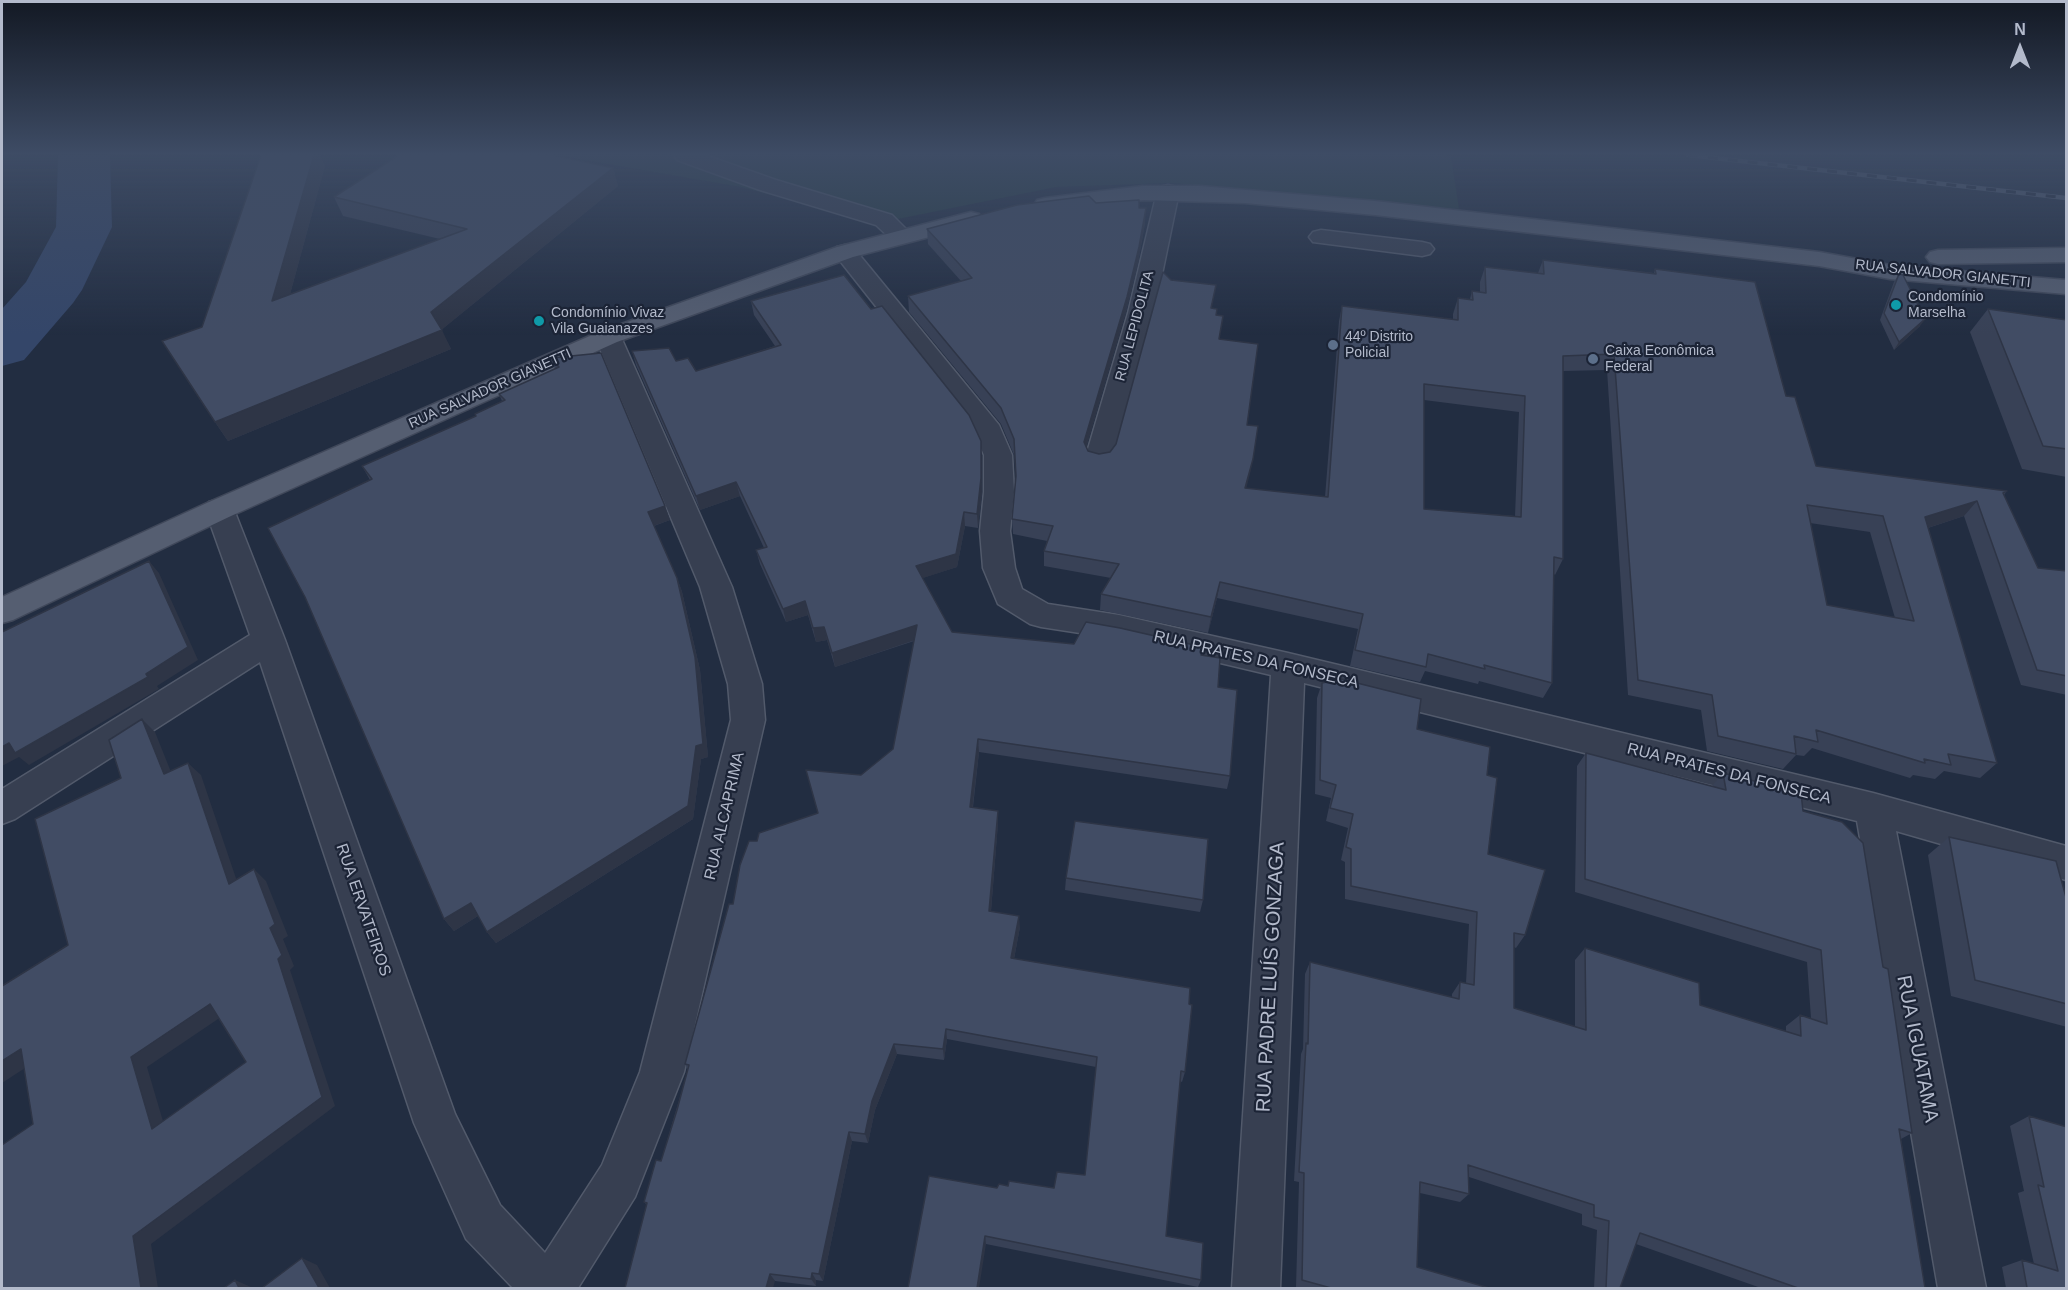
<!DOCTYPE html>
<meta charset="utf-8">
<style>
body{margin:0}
#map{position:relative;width:2068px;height:1290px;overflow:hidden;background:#222d41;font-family:Arial,sans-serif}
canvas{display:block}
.frame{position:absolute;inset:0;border:3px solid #b3bacb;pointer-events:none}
.north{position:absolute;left:1990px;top:18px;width:60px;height:60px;-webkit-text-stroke:4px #1c2436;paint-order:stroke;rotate:0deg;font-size:16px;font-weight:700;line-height:24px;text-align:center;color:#b3bacb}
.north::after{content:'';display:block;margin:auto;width:21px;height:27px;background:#b3bacb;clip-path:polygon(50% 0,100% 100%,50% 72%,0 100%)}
</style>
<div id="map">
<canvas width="2068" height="1290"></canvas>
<div class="frame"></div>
<div class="north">N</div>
</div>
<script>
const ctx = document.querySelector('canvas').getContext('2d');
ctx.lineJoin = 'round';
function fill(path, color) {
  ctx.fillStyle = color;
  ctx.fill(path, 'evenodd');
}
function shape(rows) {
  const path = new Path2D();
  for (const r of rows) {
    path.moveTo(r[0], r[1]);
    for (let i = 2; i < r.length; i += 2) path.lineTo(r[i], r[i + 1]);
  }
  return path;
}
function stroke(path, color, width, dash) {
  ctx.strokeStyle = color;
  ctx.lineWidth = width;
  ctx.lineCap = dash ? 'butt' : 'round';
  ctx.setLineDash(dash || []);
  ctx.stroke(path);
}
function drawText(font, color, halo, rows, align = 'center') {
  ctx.font = font + ' Arial,sans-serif';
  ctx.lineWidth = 4.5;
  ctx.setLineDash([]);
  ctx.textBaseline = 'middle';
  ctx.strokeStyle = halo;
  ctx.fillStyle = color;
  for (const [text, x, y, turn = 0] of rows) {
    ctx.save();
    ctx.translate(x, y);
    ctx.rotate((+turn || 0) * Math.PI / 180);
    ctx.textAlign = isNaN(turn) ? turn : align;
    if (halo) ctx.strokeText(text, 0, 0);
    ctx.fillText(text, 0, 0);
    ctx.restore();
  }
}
fill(shape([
 [555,155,1442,155,1451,156,1459,209,1171,183,1056,187,878,223,741,187]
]), '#253c42');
fill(shape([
 [58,155,110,155,112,227,82,290,73,303,24,360,2,366,2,309,26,282,56,227,58,155]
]), '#344669');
const minor = shape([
 [674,155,705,155,776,180,892,215,913,236,909,241,901,243,893,241,876,225,760,190,677,160,674,155],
 [1168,185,1176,187,1179,192,1154,313,1113,459,1109,466,1099,468,1089,466,1085,459,1128,313,1157,192,1160,187,1168,185],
 [1321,230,1422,242,1430,244,1434,249,1430,254,1422,256,1313,242,1309,237,1313,232,1321,230],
 [845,245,853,247,999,425,1012,455,1014,492,1010,531,1015,568,1022,589,1048,604,1119,615,1288,653,1873,793,2066,846,2066,880,1896,831,1986,1288,1938,1288,1857,821,1304,683,1280,1288,1232,1288,1271,675,1119,639,1041,627,1030,624,998,604,983,568,980,531,984,492,984,455,972,428,833,252,837,247,845,245],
 [608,329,617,332,621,337,732,587,762,684,765,720,684,1072,635,1197,578,1288,513,1288,466,1239,414,1123,260,662,15,819,2,824,2,789,250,635,205,509,209,502,220,499,231,502,285,640,455,1114,500,1205,545,1253,602,1165,640,1072,731,720,728,684,700,587,595,337,599,332,608,329]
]);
const major = shape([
 [1143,186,1200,186,1375,201,1819,252,1890,265,2066,280,2066,294,1890,279,1819,266,1375,215,1245,203,1143,200,1045,212,1037,210,1034,205,1037,200,1045,198,1143,186],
 [971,212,979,214,982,219,979,224,853,257,617,342,231,516,13,620,2,623,2,597,209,502,599,332,837,247,971,212],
 [2066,248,2066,262,1938,264,1930,262,1926,257,1930,252,1938,250,2066,248]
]);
stroke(minor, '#525a6b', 3);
stroke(major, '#40485a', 3);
fill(minor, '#373f51');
fill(major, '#555e71');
const rail = shape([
 [1688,155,2066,198]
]);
stroke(rail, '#586378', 4.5);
stroke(rail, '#1c2436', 3, [10]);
fill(shape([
 [261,155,320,155,325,166,290,294,440,239,343,216,334,197,613,168,618,186,441,330,451,349,228,441,215,422,202,327],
 [1096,203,1139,208,1145,223,1138,263,1126,312,1086,448,1088,451,1099,454,1110,452,1116,444,1171,280,1212,308,1216,315,1220,339,1247,425,1253,459,1246,488,1325,497,1339,321,1342,306,1453,319,1453,314,1458,298,1470,299,1472,291,1480,292,1480,282,1485,267,1538,273,1543,260,1654,273,1655,269,1786,396,1816,466,2007,491,2004,495,2038,568,2067,571,2067,695,2021,685,1964,516,1928,528,1997,763,1980,778,1944,771,1935,779,1913,775,1910,778,1812,748,1804,756,1796,755,1783,769,1707,751,1701,710,1628,695,1607,370,1563,371,1563,559,1555,575,1554,574,1552,683,1543,698,1479,681,1478,684,1425,671,1420,682,1350,666,1358,629,1217,598,1208,633,1100,610,1101,594,1111,578,1044,566,1044,551,1047,541,1013,534,1012,519,1016,480,1014,455,1001,424,909,312,908,296,961,281,928,244,927,229],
 [1424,400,1519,412,1515,516,1424,509],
 [1810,523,1870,532,1895,618,1827,605],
 [1899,274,1920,326,1894,350,1880,320,1894,282],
 [751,301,981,441,982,492,978,528,965,526,957,567,922,578,952,632,1074,644,1203,647,1201,655,1218,687,1230,776,1227,789,979,752,973,807,998,811,998,823,991,911,1020,927,1014,959,1185,1072,1182,1082,1180,1081,1166,1236,1201,1280,1198,1287,986,1244,908,1288,997,1188,1008,1186,1054,1188,1085,1175,1096,1067,947,1039,944,1060,897,1054,875,1110,868,1143,852,1141,823,1281,816,1280,816,1286,775,1281,647,1205,644,1202,661,1161,688,1070,685,1064,733,904,757,841,818,813,893,749,914,641,835,667,827,640,816,642,808,615,786,622,760,564,756,550,764,548,740,496,700,510,636,365,632,351,676,361,696,371,775,346,754,315],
 [1988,309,2067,320,2067,477,2022,469,1970,332],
 [601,353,665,506,670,520,654,526,677,578,682,592,700,670,708,757,701,759,693,819,496,943,487,932,478,916,454,931,444,919,370,480,362,466,476,416,502,401,499,394,555,369,551,358],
 [1322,683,1417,729,1487,775,1488,854,1525,935,1516,948,1514,947,1514,1008,1575,1027,1575,960,1585,948,1700,1005,1786,1031,1786,1026,1800,1015,1811,1018,1807,962,1575,892,1577,766,1586,753,1712,786,1723,773,1803,811,1883,967,1912,1133,1901,1139,1925,1288,1761,1288,1636,1244,1620,1288,1594,1288,1597,1230,1582,1225,1582,1214,1469,1177,1469,1194,1460,1202,1420,1193,1417,1267,1489,1288,1302,1288,1296,1287,1299,1182,1294,1181,1301,1054,1303,1049,1305,974,1310,962,1452,997,1452,994,1460,982,1466,983,1469,924,1345,899,1345,862,1341,860,1348,828,1326,821,1331,798,1315,794,1317,698],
 [1949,837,2067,1004,2067,1027,1951,996,1928,855],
 [1066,878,1203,900,1200,912,1065,890],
 [2029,1116,2067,1288,2006,1288,2002,1267,2022,1260,2034,1264,2018,1193,2024,1191,2010,1126]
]), '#384156');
fill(shape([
 [314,155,320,155,325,166,283,320,272,301],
 [613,168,618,186,440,331,431,312],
 [1146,208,1145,223,1138,263,1126,312,1083,458,1084,442],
 [1925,319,1920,326,1894,350,1899,342],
 [442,330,451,349,228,441,215,422],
 [981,441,982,492,978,528,977,514],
 [1253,459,1250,474,1242,504,1245,488],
 [736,482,740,496,700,510,696,496],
 [1977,501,1964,516,1912,533,1925,517],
 [665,506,670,520,653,526,648,512],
 [964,512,965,526,957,567,917,580,916,566],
 [149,561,159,573,198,660,157,686,159,689,29,765,19,757,2,766,2,747,146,674],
 [677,578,682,592,700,670,708,757,701,759,693,819,496,943,487,932],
 [1220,582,1217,598,1208,633,1211,617],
 [805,601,808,615,786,622,783,609],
 [917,625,918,639,835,667,832,653],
 [824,627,827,640,816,642,813,628],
 [142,719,155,732,177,787,164,774],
 [978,739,979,752,971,820,970,807],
 [188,763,201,775,242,896,229,884],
 [998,811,998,823,990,923,989,911],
 [254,869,266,881,288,936,283,939,294,966,290,970,335,1106,151,1244,158,1288,141,1288,133,1236,322,1097,278,959,270,928],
 [471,903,481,914,454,931,444,919],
 [1019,916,1020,927,1012,969,1011,958],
 [210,1004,224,1015,147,1067,168,1138,152,1129,131,1057],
 [946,1029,947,1039,944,1060,943,1049],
 [894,1044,897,1054,875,1110,868,1143,865,1134,872,1101],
 [21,1049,39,1059,2,1083,2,1061],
 [849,1132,852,1141,823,1281,819,1274],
 [985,1236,986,1244,979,1288,977,1288],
 [302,1258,317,1265,330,1288,319,1288],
 [812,1273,816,1280,816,1286,811,1279],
 [770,1274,775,1281,773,1288,766,1288],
 [235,1280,251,1287,252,1288,239,1288]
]), '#2e3546');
const building = shape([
 [261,155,314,155,272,301,467,229,334,197,399,155,552,155,613,168,431,312,442,330,215,422,162,341,202,327,261,155],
 [1089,196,1096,203,1139,200,1139,208,1146,208,1139,247,1127,297,1084,442,1088,451,1099,454,1110,452,1116,444,1163,272,1171,280,1216,285,1211,308,1217,309,1216,315,1223,316,1219,339,1258,344,1247,425,1258,426,1253,459,1245,488,1328,497,1342,306,1458,320,1458,298,1473,300,1472,291,1486,293,1485,267,1544,274,1543,260,1656,274,1655,269,1755,282,1786,396,1795,397,1816,466,2007,491,2003,493,2038,568,2067,571,2067,676,2037,670,1977,501,1925,517,1997,763,1948,754,1951,765,1924,759,1925,763,1816,730,1818,742,1794,736,1796,754,1718,736,1712,695,1638,680,1614,354,1563,356,1563,559,1554,557,1552,683,1484,665,1485,669,1428,654,1426,667,1355,650,1363,614,1220,582,1211,617,1101,594,1119,564,1044,551,1053,526,1012,519,1016,476,1014,439,1001,408,908,296,972,278,927,229,1017,205,1089,196],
 [1424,384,1525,396,1521,517,1424,509,1424,384],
 [1807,505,1883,516,1914,621,1827,605,1807,505],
 [1899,274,1903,275,1925,319,1899,342,1884,313,1899,274],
 [844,275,871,309,882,306,969,415,981,441,981,478,977,514,964,512,956,554,916,566,952,632,1074,644,1086,622,1120,628,1203,647,1201,655,1220,658,1218,687,1237,690,1230,776,978,739,970,807,998,811,989,911,1019,916,1011,958,1190,988,1189,1004,1192,1005,1185,1072,1181,1071,1166,1236,1203,1243,1201,1280,985,1236,977,1288,908,1288,929,1176,997,1188,999,1184,1008,1186,1009,1181,1054,1188,1057,1172,1085,1175,1097,1057,946,1029,943,1049,894,1044,872,1101,865,1134,849,1132,819,1274,812,1273,811,1279,770,1274,766,1288,625,1288,647,1203,644,1202,656,1160,661,1161,677,1110,689,1065,685,1064,729,904,733,904,740,865,749,841,757,841,759,833,818,813,806,770,861,775,893,749,917,625,832,653,824,627,813,628,805,601,783,609,756,550,767,547,736,482,696,496,632,351,669,348,676,361,688,358,696,371,781,345,751,301,844,275],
 [1988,309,2067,320,2067,449,2043,446,1988,309],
 [601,353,665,506,648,512,677,578,695,657,703,744,696,746,688,806,487,932,471,903,444,919,305,597,268,528,372,479,362,466,476,416,475,414,505,400,499,394,559,367,551,358,601,353],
 [149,561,188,647,146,674,148,677,15,753,9,743,2,747,2,632,149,561],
 [1341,679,1421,699,1417,729,1490,747,1487,775,1497,778,1488,854,1545,870,1525,935,1514,933,1514,1008,1586,1030,1585,948,1699,983,1700,1005,1801,1036,1800,1015,1827,1024,1821,950,1585,879,1586,753,1726,790,1723,773,1801,793,1803,811,1842,822,1863,843,1883,967,1888,969,1912,1133,1899,1129,1925,1288,1798,1288,1640,1233,1620,1288,1606,1288,1609,1221,1594,1217,1594,1205,1468,1165,1469,1194,1420,1182,1417,1267,1489,1288,1331,1288,1302,1280,1304,1173,1299,1172,1306,1043,1308,1044,1310,962,1459,999,1460,982,1474,985,1477,912,1351,886,1351,849,1346,847,1353,814,1330,808,1336,785,1320,780,1322,683,1341,679],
 [142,719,164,774,188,763,229,884,254,869,275,924,270,928,282,955,278,959,322,1097,133,1236,141,1288,2,1288,2,1145,33,1124,21,1049,2,1061,2,986,68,945,35,819,121,778,109,740,142,719],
 [210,1004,246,1062,152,1129,131,1057,210,1004],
 [1075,821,1208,839,1203,900,1066,878,1075,821],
 [1949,837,2056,861,2067,901,2067,1004,1975,980,1949,837],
 [2029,1116,2067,1127,2067,1288,2027,1288,2022,1260,2058,1271,2038,1185,2044,1187,2029,1116],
 [302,1258,319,1288,262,1288,302,1258],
 [235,1280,239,1288,224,1288,235,1280]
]);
fill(building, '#414c64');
stroke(building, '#2e3546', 1.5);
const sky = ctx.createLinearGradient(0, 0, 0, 335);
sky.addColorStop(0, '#131924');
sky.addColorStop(0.46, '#3e4c65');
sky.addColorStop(1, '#3e4c6500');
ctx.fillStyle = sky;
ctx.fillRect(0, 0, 2068, 335);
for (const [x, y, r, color] of [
 [1896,305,6,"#0f9aa8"],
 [539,321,6,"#0f9aa8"],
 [1333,345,6,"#5c6f8a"],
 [1593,359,6,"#5c6f8a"]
]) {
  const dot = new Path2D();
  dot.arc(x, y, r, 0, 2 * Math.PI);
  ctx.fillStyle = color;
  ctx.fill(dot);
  stroke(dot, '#1c2436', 2);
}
drawText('14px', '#b3bacb', '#1c2436', [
 ["RUA SALVADOR GIANETTI",1943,274,6],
 ["RUA LEPIDOLITA",1135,326,-75],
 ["RUA SALVADOR GIANETTI",490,389,-24]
]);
drawText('14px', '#b3bacb', '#1c2436', [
 ["Condomínio",1908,297],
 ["Marselha",1908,313],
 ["Condomínio Vivaz",551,313],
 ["Vila Guaianazes",551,329],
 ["44º Distrito",1345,337],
 ["Policial",1345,353],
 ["Caixa Econômica",1605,351],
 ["Federal",1605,367]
], 'left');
drawText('16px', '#b3bacb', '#1c2436', [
 ["RUA PRATES DA FONSECA",1256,660,13],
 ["RUA PRATES DA FONSECA",1729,774,14],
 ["RUA ALCAPRIMA",725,816,-77],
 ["RUA ERVATEIROS",363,910,71]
]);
drawText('20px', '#b3bacb', '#1c2436', [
 ["RUA PADRE LUÍS GONZAGA",1271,977,-87],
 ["RUA IGUATAMA",1917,1049,79]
]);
</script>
